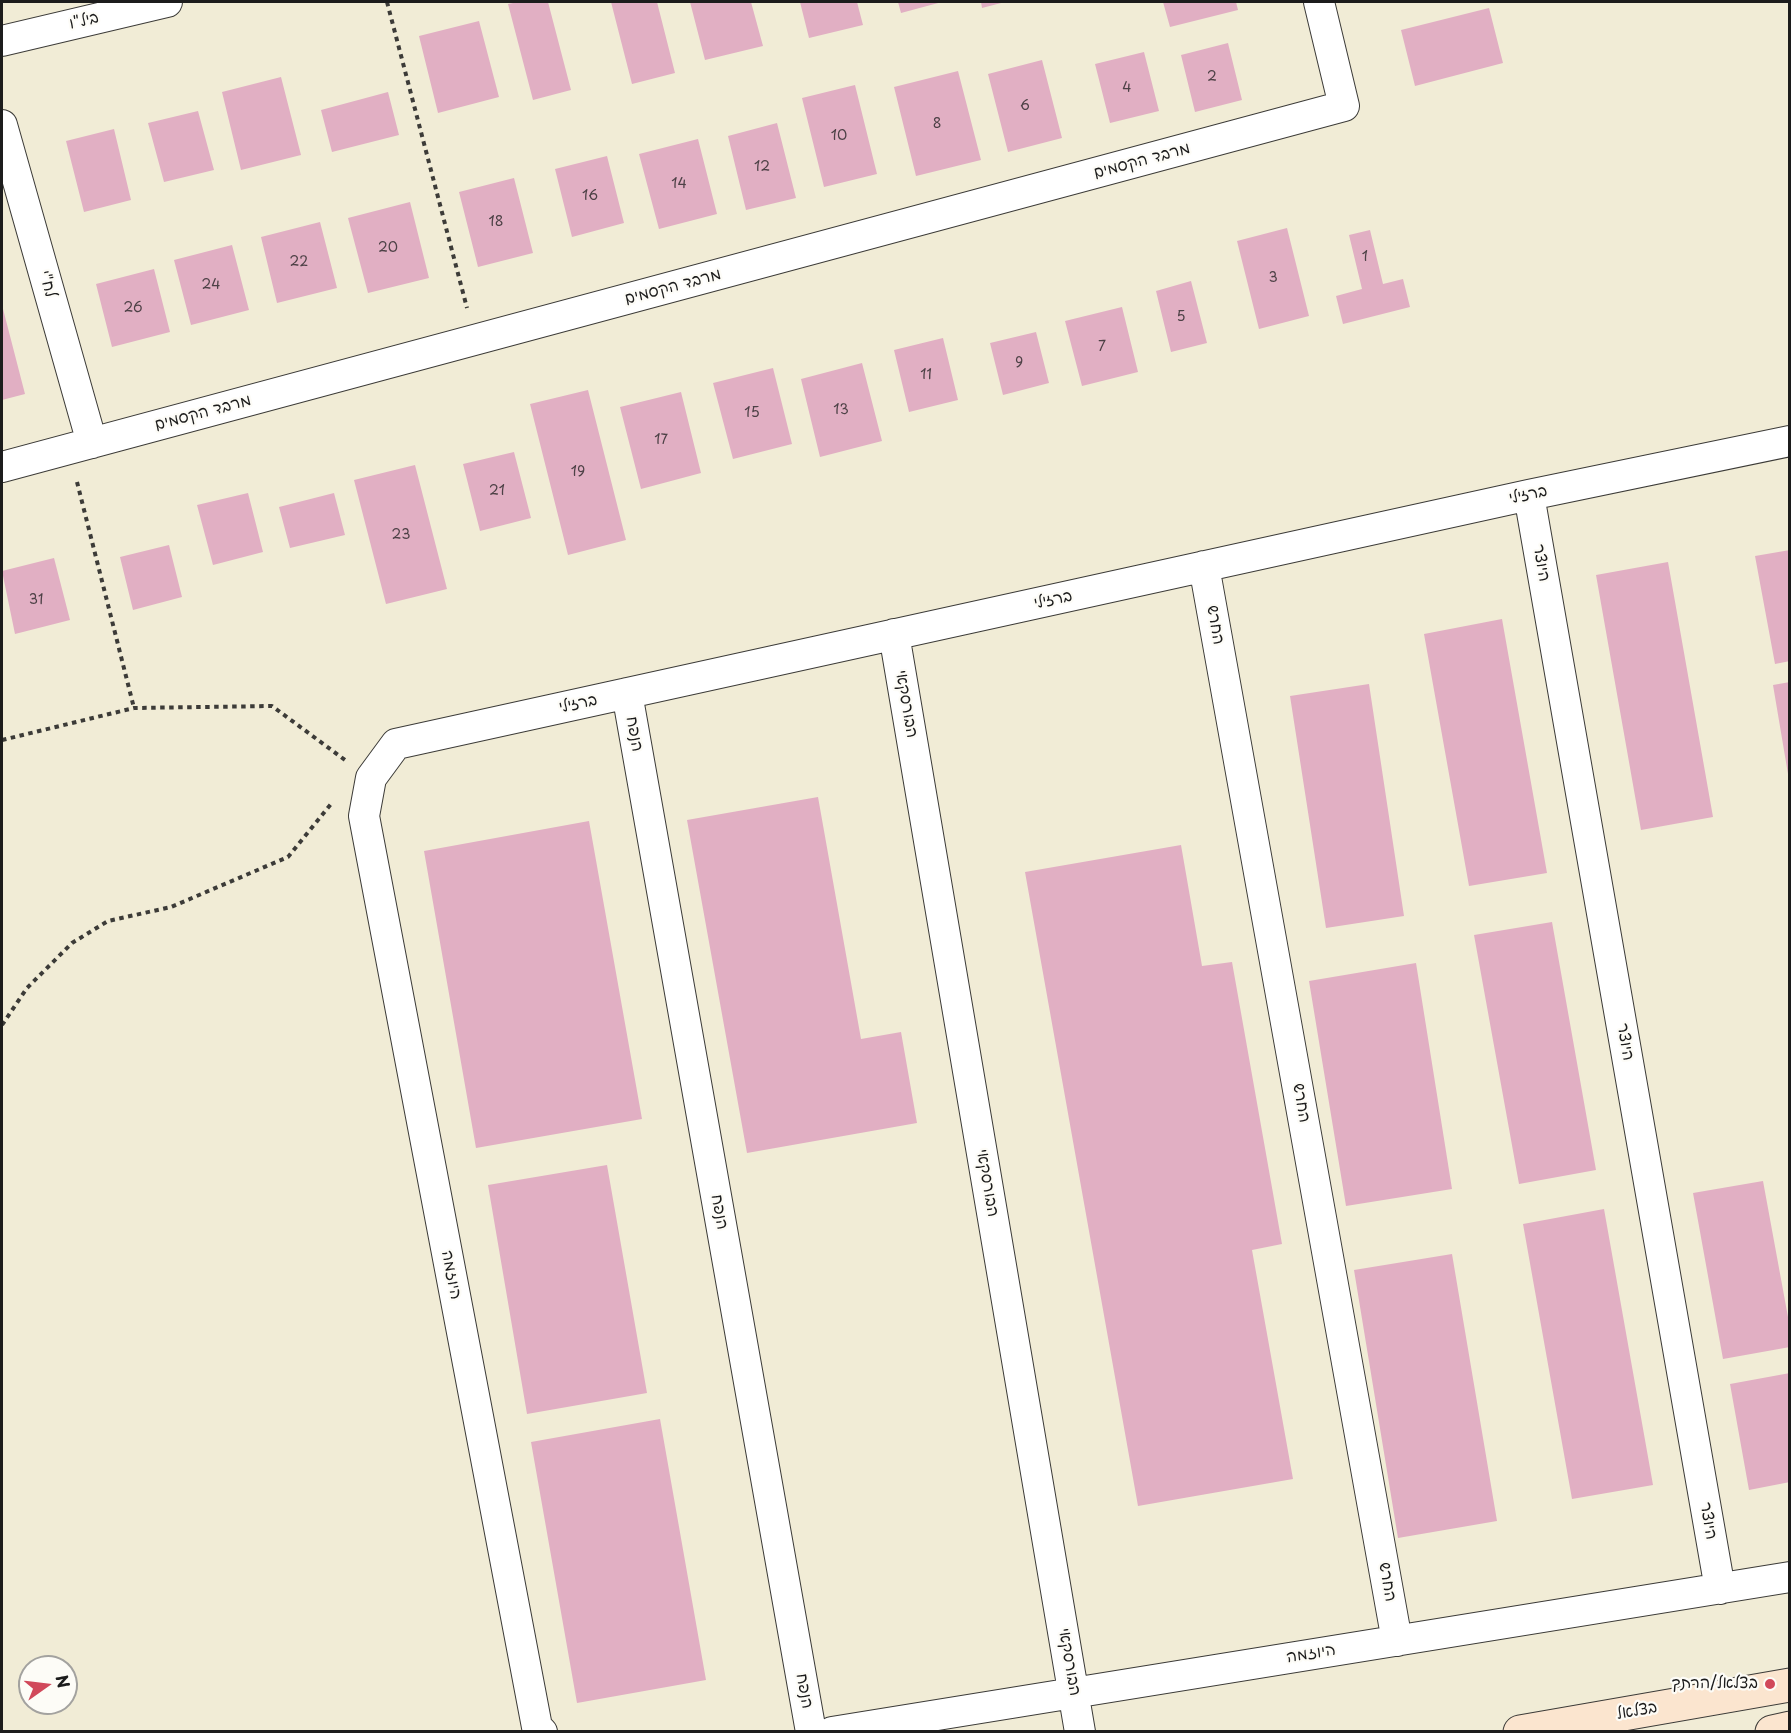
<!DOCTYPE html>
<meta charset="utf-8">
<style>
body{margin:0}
#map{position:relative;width:1791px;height:1733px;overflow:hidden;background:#f1ecd6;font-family:"Playpen Sans",sans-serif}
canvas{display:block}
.frame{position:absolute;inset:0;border:3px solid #1c1c1c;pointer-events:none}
.north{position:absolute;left:18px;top:1655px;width:60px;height:60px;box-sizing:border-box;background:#fdfcf7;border:2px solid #a3a29f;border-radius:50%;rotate:76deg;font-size:16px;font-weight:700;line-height:24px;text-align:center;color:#1c1c1c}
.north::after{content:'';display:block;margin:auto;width:21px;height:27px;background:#d1495b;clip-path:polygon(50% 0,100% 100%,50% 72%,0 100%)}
</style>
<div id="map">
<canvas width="1791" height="1733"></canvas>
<div class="frame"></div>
<div class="north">N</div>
</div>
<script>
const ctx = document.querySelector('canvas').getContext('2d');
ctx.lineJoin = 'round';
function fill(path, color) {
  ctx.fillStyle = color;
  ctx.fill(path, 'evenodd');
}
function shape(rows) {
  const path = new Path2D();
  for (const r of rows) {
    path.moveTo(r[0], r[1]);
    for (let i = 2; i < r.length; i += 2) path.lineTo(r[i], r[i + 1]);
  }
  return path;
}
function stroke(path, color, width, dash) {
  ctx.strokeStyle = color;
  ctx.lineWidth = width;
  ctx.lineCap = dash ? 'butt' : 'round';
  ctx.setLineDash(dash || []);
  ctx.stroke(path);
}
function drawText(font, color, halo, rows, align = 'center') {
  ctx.font = font + ' "Playpen Sans","Playpen Sans Hebrew",sans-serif';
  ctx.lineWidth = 4.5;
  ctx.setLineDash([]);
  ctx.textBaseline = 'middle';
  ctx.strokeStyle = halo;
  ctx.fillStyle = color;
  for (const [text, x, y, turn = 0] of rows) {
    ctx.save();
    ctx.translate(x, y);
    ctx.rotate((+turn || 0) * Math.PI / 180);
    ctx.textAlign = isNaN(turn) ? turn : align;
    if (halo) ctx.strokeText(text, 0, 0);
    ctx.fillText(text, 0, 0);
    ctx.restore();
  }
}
fill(shape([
 [518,2,548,2,571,90,533,100,508,4],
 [611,2,657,2,675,73,632,84],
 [690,2,751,2,763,46,705,60],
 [800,2,857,2,863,25,809,38],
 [898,2,942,2,901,13],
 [981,2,1005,2,982,8],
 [1163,2,1236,2,1238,10,1170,27],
 [1489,8,1503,63,1415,86,1401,30],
 [479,21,499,97,438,113,419,36],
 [1228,43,1242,100,1195,112,1181,55],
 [1144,52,1159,111,1110,123,1095,64],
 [1042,60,1062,138,1008,152,988,74],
 [958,71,981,160,916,176,894,87],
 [281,77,301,155,241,170,222,92],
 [855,85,877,174,824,187,802,98],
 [388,92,399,135,332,152,321,110],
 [198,111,214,170,164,182,148,123],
 [777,123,796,198,746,210,728,136],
 [114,129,131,200,84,212,66,141],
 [698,139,717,214,659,229,639,154],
 [607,156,624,223,572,237,555,169],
 [514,178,533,253,478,267,459,192],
 [410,202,429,278,368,293,348,218],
 [320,222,337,288,277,303,261,237],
 [1287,228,1309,316,1259,329,1237,241],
 [1370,230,1383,284,1403,279,1410,307,1343,324,1336,296,1362,289,1349,235],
 [232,245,249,310,191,325,174,260],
 [154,269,170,332,112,347,96,284],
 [1191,281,1207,343,1171,352,1156,291],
 [2,305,25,394,2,400],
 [1122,307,1138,372,1082,386,1065,321],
 [1036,332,1049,383,1003,395,990,343],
 [943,338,958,400,909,412,894,350],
 [862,363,882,441,820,457,801,379],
 [773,368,792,444,733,459,713,383],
 [588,390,626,540,568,555,530,404],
 [681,392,701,473,641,489,620,407],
 [514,452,531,518,480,531,463,464],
 [415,465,447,589,386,604,354,480],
 [248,493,263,552,213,565,197,505],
 [334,493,345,535,290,548,279,507],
 [169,545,182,597,133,610,120,557],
 [1790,550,1790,661,1775,664,1755,556],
 [54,558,70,620,15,634,2,571],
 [1668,562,1713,817,1641,830,1596,575],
 [1502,619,1547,873,1469,886,1424,634],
 [1790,682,1790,773,1788,774,1773,685],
 [1369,684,1404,916,1326,928,1290,696],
 [818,797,861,1039,901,1032,917,1123,747,1153,687,820],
 [589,821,642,1119,476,1148,424,851],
 [1181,845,1202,966,1232,962,1282,1244,1252,1250,1293,1479,1138,1506,1025,872],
 [1552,922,1596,1170,1519,1184,1474,935],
 [1416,963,1452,1189,1346,1206,1309,981],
 [607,1165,647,1393,527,1414,488,1185],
 [1763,1181,1790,1328,1790,1347,1723,1359,1693,1193],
 [1604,1209,1653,1485,1572,1499,1523,1224],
 [1452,1254,1497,1521,1398,1538,1354,1270],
 [1790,1373,1790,1482,1749,1490,1730,1384],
 [660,1419,706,1680,577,1703,531,1442]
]), '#e1afc3');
const street = shape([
 [2,41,167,2],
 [2,125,92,443],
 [2,467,1344,106,1319,2],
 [1529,495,1720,1589],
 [1204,566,1397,1641],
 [894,634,1080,1732],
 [627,693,811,1732],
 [542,1732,537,1727,364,816,371,778,396,744,1529,495,1790,441],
 [832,1732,1790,1577]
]);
const secondary = shape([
 [1520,1732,1790,1685],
 [1772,1732,1790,1728]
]);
stroke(street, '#3c3b38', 32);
stroke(secondary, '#3c3b38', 35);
stroke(shape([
 [387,2,467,308],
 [77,482,134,708],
 [2,740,134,708,272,706,345,760],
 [2,1025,27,988,72,943,108,921,171,907,288,857,331,804]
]), '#3c3b38', 4, [4.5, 4.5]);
stroke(street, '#fff', 30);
stroke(secondary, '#fbe5cf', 33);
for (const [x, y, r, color] of [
 [1770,1684,6,"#d1495b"]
]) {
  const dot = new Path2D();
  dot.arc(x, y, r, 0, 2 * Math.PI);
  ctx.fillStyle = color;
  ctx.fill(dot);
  stroke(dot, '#fdfcf7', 2);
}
drawText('14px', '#4d4146', null, [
 ["2",1212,77],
 ["4",1127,88],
 ["6",1025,106],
 ["8",937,124],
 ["10",839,136],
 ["12",762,167],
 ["14",679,184],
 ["16",590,196],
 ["18",496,222],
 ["20",388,248],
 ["1",1365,257],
 ["22",299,262],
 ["3",1273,278],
 ["24",211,285],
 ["26",133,308],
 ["5",1181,317],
 ["7",1102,347],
 ["9",1019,363],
 ["11",926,375],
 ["13",841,410],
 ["15",752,413],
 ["17",661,440],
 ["19",578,472],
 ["21",497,491],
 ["23",401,535],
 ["31",36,600]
]);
drawText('16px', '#1c1c1c', '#fdfcf7', [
 ["ביל\"ו",84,21,-13],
 ["מרבד הקסמים",1142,161,-15],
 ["לח\"י",47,284,74],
 ["מרבד הקסמים",673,287,-15],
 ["מרבד הקסמים",203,413,-15],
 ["ברזילי",1528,495,-12],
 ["היוצר",1541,563,80],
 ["ברזילי",1053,600,-12],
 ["החרש",1215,625,80],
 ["ברזילי",578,704,-12],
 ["הבורסקאי",906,704,80],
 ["הנפח",634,734,80],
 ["היוצר",1625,1042,80],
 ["החרש",1301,1103,80],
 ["הבורסקאי",987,1183,80],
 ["הנפח",719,1212,80],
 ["היוזמה",451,1275,79],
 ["היוצר",1708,1521,80],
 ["החרש",1387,1582,80],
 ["היוזמה",1311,1654,-9],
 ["הבורסקאי",1069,1662,80],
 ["הנפח",804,1691,80],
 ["בצלאל",1637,1711,-10]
]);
drawText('16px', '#1c1c1c', '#fdfcf7', [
 ["בצלאל/הרתך",1758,1684]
], 'right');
</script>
